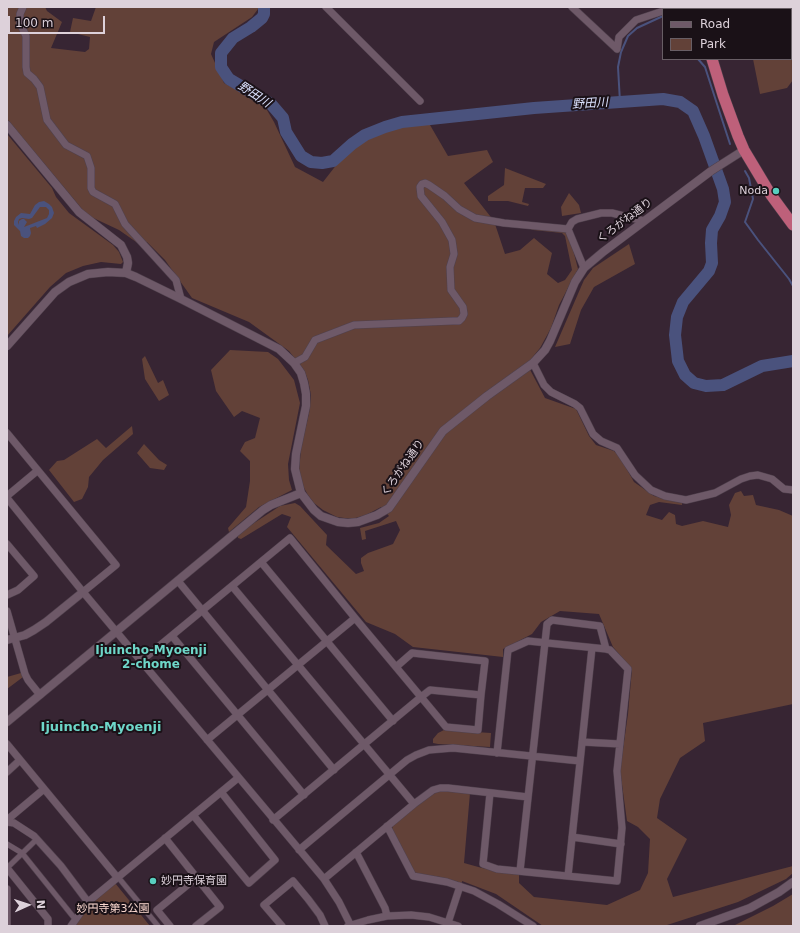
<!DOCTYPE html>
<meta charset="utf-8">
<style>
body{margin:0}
#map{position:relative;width:800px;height:933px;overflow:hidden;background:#372533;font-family:"DejaVu Sans",sans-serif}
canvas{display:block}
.frame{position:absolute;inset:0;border:8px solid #ddd1da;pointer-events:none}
.legend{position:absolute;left:662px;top:8px;width:130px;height:52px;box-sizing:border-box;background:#1a1117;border:1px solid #685e65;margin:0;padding:5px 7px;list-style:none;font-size:12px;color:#ddd1da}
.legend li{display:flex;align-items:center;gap:8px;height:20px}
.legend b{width:20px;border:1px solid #685e65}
.north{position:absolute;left:8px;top:885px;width:40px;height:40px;-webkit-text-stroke:3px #1a1117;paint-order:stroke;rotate:87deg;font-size:11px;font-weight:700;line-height:16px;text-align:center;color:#ddd1da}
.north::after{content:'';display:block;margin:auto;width:14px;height:18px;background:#ddd1da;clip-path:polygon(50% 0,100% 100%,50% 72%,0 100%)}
.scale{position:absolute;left:8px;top:16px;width:97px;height:18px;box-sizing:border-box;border:2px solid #ddd1da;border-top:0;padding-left:5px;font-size:12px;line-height:14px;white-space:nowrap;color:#ddd1da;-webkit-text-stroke:3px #1a1117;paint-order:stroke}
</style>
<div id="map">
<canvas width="800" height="933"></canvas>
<div class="frame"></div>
<ul class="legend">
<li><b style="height:5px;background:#6e5968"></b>Road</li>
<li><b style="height:11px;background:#624138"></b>Park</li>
</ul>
<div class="north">N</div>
<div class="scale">100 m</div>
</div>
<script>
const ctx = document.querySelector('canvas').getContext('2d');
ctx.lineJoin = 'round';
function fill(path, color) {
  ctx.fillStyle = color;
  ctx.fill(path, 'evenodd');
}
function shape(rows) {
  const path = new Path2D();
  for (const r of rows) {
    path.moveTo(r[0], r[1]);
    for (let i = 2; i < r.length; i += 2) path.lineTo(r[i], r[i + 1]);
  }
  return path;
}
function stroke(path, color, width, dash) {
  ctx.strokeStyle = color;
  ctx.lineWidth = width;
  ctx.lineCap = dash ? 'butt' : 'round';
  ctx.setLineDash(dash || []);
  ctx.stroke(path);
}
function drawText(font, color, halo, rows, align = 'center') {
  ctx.font = font + ' "DejaVu Sans","Noto Sans JP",sans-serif';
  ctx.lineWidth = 4;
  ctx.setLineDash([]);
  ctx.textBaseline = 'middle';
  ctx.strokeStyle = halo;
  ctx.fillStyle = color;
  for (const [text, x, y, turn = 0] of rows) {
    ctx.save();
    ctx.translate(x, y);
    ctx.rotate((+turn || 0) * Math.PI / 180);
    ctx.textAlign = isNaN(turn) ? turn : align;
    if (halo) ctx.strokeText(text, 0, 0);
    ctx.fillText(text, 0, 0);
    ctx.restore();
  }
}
fill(shape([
 [7,7,45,7,47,11,62,22,51,48,85,52,89,49,90,37,70,32,73,18,91,21,96,7,258,7,258,9,252,17,214,42,211,54,224,83,264,105,274,122,295,167,323,182,348,150,369,130,403,123,430,125,448,156,487,150,493,162,464,183,494,221,505,254,520,250,534,238,552,253,547,274,558,283,565,280,572,270,565,236,562,233,533,230,525,227,561,229,569,234,578,269,559,305,551,328,540,348,527,364,545,398,576,409,589,436,596,445,614,451,620,457,634,482,654,496,682,503,682,505,659,502,650,505,646,515,662,520,669,512,675,515,676,524,682,526,703,521,728,527,731,515,729,505,735,493,741,491,744,496,753,495,756,505,779,510,793,516,793,704,703,723,705,741,680,758,660,799,657,818,687,839,667,879,673,897,793,866,793,873,786,879,738,902,664,926,543,926,496,894,462,881,462,883,440,877,414,873,392,830,393,824,430,794,438,791,445,791,470,793,464,863,482,868,519,874,519,883,534,897,607,905,640,890,648,873,650,839,638,827,627,821,620,770,628,714,632,669,613,647,599,614,560,611,541,622,532,634,503,649,503,657,413,647,395,634,366,622,287,527,291,517,282,514,241,539,238,538,238,536,248,527,280,506,295,503,300,506,327,535,326,545,356,574,364,571,361,563,361,558,368,553,393,544,400,530,396,521,365,531,366,539,362,540,360,528,379,523,389,516,381,507,366,515,352,519,337,517,323,510,314,503,308,495,304,488,299,471,301,448,309,413,311,395,308,380,304,370,289,351,249,322,192,298,165,260,147,242,139,244,119,230,87,215,7,119],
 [763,7,793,7,793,80,787,88,760,94,753,59,791,59,791,9,762,9],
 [7,134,52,188,56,197,69,213,113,245,119,252,123,262,121,264,101,262,83,266,66,273,50,287,7,336],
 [505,168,546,184,543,188,525,188,522,202,529,204,528,206,508,201,488,201,488,196,504,185],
 [569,193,579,205,581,213,562,216,561,207],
 [629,244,635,264,594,287,581,310,570,344,555,347,584,280,593,268],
 [230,350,268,352,278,359,294,380,300,403,288,464,289,480,292,490,259,507,229,532,228,528,246,507,250,481,250,461,240,451,245,442,255,438,260,418,242,411,234,417,216,391,211,370],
 [145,356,158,383,163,380,169,395,159,401,145,379,142,359],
 [132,426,133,434,103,460,89,477,88,487,82,499,74,502,49,470,57,461,64,460,97,439,106,448],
 [144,444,159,460,167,465,164,470,150,468,137,453],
 [21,673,23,677,7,689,7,677],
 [444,730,491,733,490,747,438,744,433,743,433,739,438,733],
 [115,883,150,926,75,926,84,911],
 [793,894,793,926,733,926,773,906]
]), '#624138');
fill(shape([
 [44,201,49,204,52,207,54,213,52,218,45,224,37,228,36,226,30,228,31,233,30,236,28,238,24,238,21,236,20,231,14,225,14,221,16,217,21,213,30,214,35,205,39,202],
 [40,207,46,207,49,210,49,214,47,218,24,227,27,222,24,219,22,219,19,221,19,225,18,222,19,219,22,218,29,219,32,218]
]), '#4a527d');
stroke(shape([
 [680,9,685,7],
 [698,59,705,67,730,144],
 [620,102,618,67,621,52,628,36,637,28,663,16],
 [745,171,749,178,753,199,745,222,758,240,789,279,793,286]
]), '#4a527d', 2);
stroke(shape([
 [264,7,264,14,262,18,251,27,233,38,221,53,221,67,229,79,271,104,283,118,286,132,301,156,311,162,322,163,333,161,352,144,365,135,385,127,402,122,534,108,663,99,680,102,693,111,704,136,723,189,725,202,720,216,712,230,711,243,712,263,709,271,683,302,677,317,675,335,678,361,685,375,694,383,706,386,723,385,762,366,793,361]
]), '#4a527d', 12);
const pedestrian = shape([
 [7,844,22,853,75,919],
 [7,868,37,839],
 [118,877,158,926]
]);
const minor = shape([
 [23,7,20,14,20,23,26,36,26,67,27,73,34,79,40,87,47,120,66,145,87,156,91,168,91,188,93,192,115,204,125,224,176,280,181,299],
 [326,7,420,101],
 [572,7,617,49],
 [669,9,675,7],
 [617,49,619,37,636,20,663,11],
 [568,229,572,222,577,219,601,213,612,213,644,221],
 [568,229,584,268],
 [294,363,305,357,315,340,354,325,453,321,459,321,462,318,464,314,463,307,451,290,450,267,454,254,452,240,442,222,421,196,420,187,422,184,425,183,429,185,445,196,459,209,475,218,504,223,568,229],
 [533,363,544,385,551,392,575,404,580,408,593,434,601,441,617,448,635,475,651,490,665,496,686,500,715,493,741,479,750,476,758,475,772,479,784,489,793,490],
 [7,433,116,565,83,592],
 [7,496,37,471],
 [7,498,83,592,324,879,339,902,351,926],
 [7,544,34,576,18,590,7,595],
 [261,562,393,721],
 [178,581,334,770],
 [232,586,414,804],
 [7,611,25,674,28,680,40,695],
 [172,636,304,795],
 [141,661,290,538,355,618,421,697,446,727,478,730,481,695,430,690,421,697,273,820],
 [396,667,412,653,485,661,481,695],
 [207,740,355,618],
 [582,742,620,744],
 [7,744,117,877],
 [7,772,20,760],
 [490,793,483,864,497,869,617,881,622,828,617,771,628,669,610,650,606,649,528,641,508,650,497,753],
 [193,815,249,883,275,860,221,792],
 [7,820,44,789],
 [7,822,14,823,34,836,61,866,88,902],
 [387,826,413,876,447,882,474,891,498,904,533,926],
 [572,837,621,844],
 [165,838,220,907,196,926],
 [299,850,407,760,416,755,429,750,453,748,580,761],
 [356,852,385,908,387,916],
 [7,868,48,919,48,926],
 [520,871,547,624,552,620,600,626,606,649],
 [568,876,592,648],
 [324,879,414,804,433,790,440,788,448,788,528,797],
 [7,889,7,926],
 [71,926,88,902,238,778],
 [170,926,157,910,196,878],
 [282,926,264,905,293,881,308,899,320,915,325,926],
 [348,926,368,920,387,916,411,915,429,917,458,926],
 [447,926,460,886]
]);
const tertiary = shape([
 [7,125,79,212,121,245,127,257,128,263,126,273],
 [7,346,55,292,69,282,88,274,108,272,126,273,136,277,181,299,279,349,294,363,301,373,304,383,306,394,306,406,296,454,295,469,301,493,314,510,321,516,338,522,348,523,358,522,377,515,389,508,443,431,487,396,533,363,545,350,550,341,575,282,584,268,603,252,711,171,744,150],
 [7,640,25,635,34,630,46,622,83,592],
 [7,722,263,510,271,505,301,493],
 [700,926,750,908,779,892,793,882]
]);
const trunk = shape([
 [696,7,696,9],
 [712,59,723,95,738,136,744,150,771,195,793,225]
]);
stroke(pedestrian, '#50414d', 6);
stroke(minor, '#50414d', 8);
stroke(tertiary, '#50414d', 9);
stroke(trunk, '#50414d', 12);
stroke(pedestrian, '#6e5968', 5);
stroke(minor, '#6e5968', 7);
stroke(tertiary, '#6e5968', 8);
stroke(trunk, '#be607a', 11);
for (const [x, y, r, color] of [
 [776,191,4,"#58cebf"],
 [153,881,4,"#58cebf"]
]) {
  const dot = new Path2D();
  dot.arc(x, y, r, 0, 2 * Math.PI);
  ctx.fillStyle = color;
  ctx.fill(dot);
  stroke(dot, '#1a1117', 1.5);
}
drawText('11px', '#ddd1da', '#1a1117', [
 ["Noda",768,191],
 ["妙円寺保育園",161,881,"left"]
], 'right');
drawText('11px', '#ddd1da', '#1a1117', [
 ["くろがね通り",625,221,-37],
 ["くろがね通り",403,468,-55]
]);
drawText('11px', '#f9d7ce', '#1a1117', [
 ["妙円寺第3公園",113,909]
]);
drawText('italic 12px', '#d9e0fd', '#1a1117', [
 ["野田川",254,95,33],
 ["野田川",590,104,-4]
]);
drawText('bold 12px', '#6ed7c9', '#1a1117', [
 ["Ijuincho-Myoenji",151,651],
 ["2-chome",151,665]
]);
drawText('bold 13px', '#6ed7c9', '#1a1117', [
 ["Ijuincho-Myoenji",101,728]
]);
</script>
